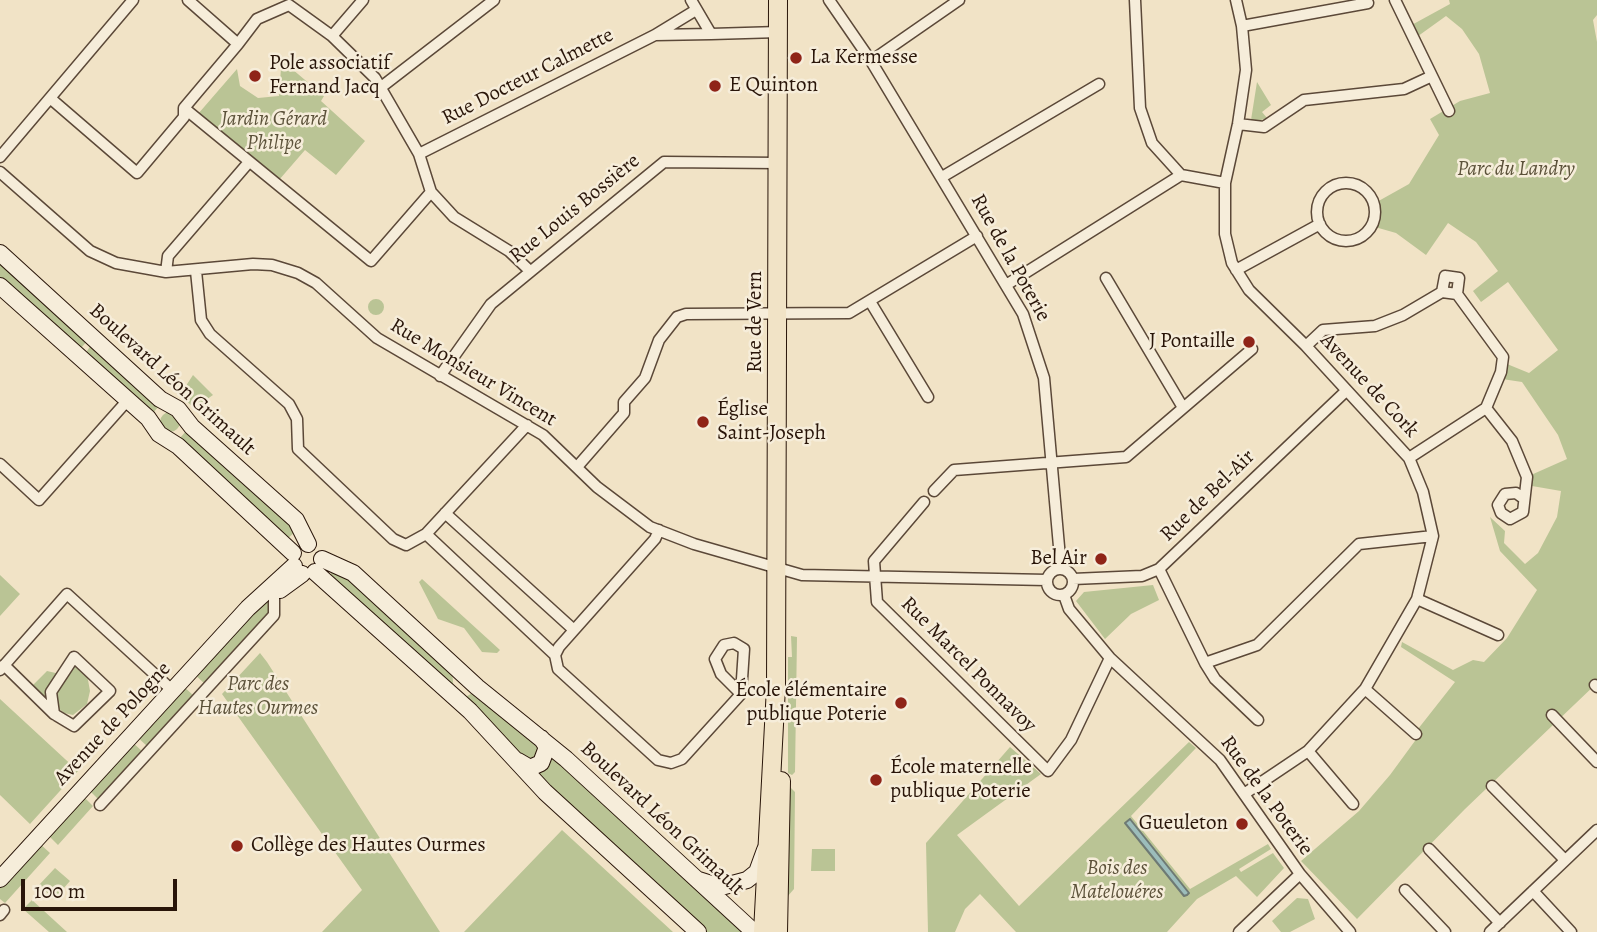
<!DOCTYPE html>
<meta charset="utf-8">
<style>
body{margin:0}
#map{position:relative;width:1597px;height:932px;overflow:hidden;background:#f1e3c6;font-family:Alegreya,serif}
canvas{display:block}
.scale{position:absolute;left:21px;top:879px;width:156px;height:32px;box-sizing:border-box;border:4px solid #291509;border-top:0;padding-left:9px;font-size:21px;line-height:24px;white-space:nowrap;color:#291509;-webkit-text-stroke:5px #f6edda;paint-order:stroke}
</style>
<div id="map">
<canvas width="1597" height="932"></canvas>
<div class="scale">100 m</div>
</div>
<script>
const ctx = document.querySelector('canvas').getContext('2d');
ctx.lineJoin = 'round';
function fill(path, color) {
  ctx.fillStyle = color;
  ctx.fill(path, 'evenodd');
}
function shape(rows) {
  const path = new Path2D();
  for (const r of rows) {
    if (r.length === 3) {
      path.moveTo(r[0] + r[2], r[1]);
      path.arc(r[0], r[1], r[2], 0, 2 * Math.PI);
      continue;
    }
    path.moveTo(r[0], r[1]);
    for (let i = 2; i < r.length; i += 2) path.lineTo(r[i], r[i + 1]);
  }
  return path;
}
function stroke(path, color, width, dash) {
  ctx.strokeStyle = color;
  ctx.lineWidth = width;
  ctx.lineCap = dash ? 'butt' : 'round';
  ctx.setLineDash(dash || []);
  ctx.stroke(path);
}
function drawText(font, color, halo, rows, align = 'center') {
  ctx.font = font + ' Alegreya,serif';
  ctx.lineWidth = 5;
  ctx.setLineDash([]);
  ctx.textBaseline = 'middle';
  ctx.strokeStyle = halo;
  ctx.fillStyle = color;
  for (const [text, x, y, turn = 0] of rows) {
    ctx.save();
    ctx.translate(x, y);
    ctx.rotate((+turn || 0) * Math.PI / 180);
    ctx.textAlign = isNaN(turn) ? turn : align;
    if (halo) ctx.strokeText(text, 0, 0);
    ctx.fillText(text, 0, 0);
    ctx.restore();
  }
}
fill(shape([
 [1449,0,1597,0,1597,15,1593,20,1597,42,1597,683,1465,809,1357,919,1301,861,1359,811,1390,775,1420,734,1418,729,1455,682,1401,647,1402,642,1453,670,1473,660,1484,662,1507,638,1537,590,1500,551,1490,517,1505,531,1504,543,1525,564,1538,553,1557,517,1561,491,1532,486,1531,475,1567,459,1558,435,1522,382,1502,379,1507,364,1529,373,1558,350,1508,282,1481,302,1473,291,1498,271,1476,242,1448,223,1426,255,1396,233,1375,227,1377,214,1375,203,1409,184,1439,135,1430,119,1460,101,1490,93,1479,54,1462,29,1446,16,1414,39,1408,27,1450,4],
 [279,58,324,96,321,101,365,141,336,175,305,150,279,180,198,114,237,69,240,86,258,98,279,96,281,68,277,61],
 [1257,82,1271,105,1262,112,1267,118,1258,121,1251,120],
 [0,257,88,340,81,348,77,349,0,278],
 [376,307,8],
 [91,345,160,405,151,415,85,354],
 [193,375,213,395,194,408,180,395],
 [170,422,10],
 [187,430,290,519,295,532,287,539,180,438],
 [335,567,452,671,454,692,329,577],
 [0,575,20,594,0,616],
 [422,579,500,650,497,653,482,652,464,628,438,619,419,582],
 [1153,585,1159,600,1131,614,1105,639,1076,601,1084,592],
 [272,600,271,611,205,684,193,673,251,610],
 [791,636,797,637,795,772,792,775,788,773,788,657,792,657],
 [260,653,267,662,440,932,322,932,362,890,222,694],
 [76,663,86,669,90,691,87,704,73,715,64,713,32,686,47,671,60,674],
 [182,685,194,696,147,746,136,736],
 [476,691,542,746,543,754,528,765,462,699],
 [0,699,78,771,30,824,0,795],
 [131,741,143,752,98,799,90,791],
 [1189,742,1196,748,1131,816,1190,889,1268,844,1271,849,1239,869,1241,872,1273,853,1284,868,1257,897,1236,876,1197,899,1167,932,1016,932,980,894,965,909,955,932,928,932,926,843,1010,747,1041,774,957,835,1019,906],
 [551,752,745,932,703,932,530,771],
 [788,785,795,792,794,889,787,897],
 [82,795,93,806,58,845,47,834],
 [562,830,673,932,464,932],
 [39,843,50,853,5,903,0,899,0,886],
 [812,849,835,849,835,871,811,871],
 [55,868,70,881,54,899,39,885],
 [1297,898,1308,899,1315,919,1290,932,1281,932,1272,921],
 [32,900,67,932,49,932,23,909]
]), '#bac495');
const water = shape([
 [1130,819,1189,893,1187,895,1184,896,1125,823,1130,819]
]);
fill(water, '#9cbdbb');
stroke(water, '#6e7a74', 2);
const street = shape([
 [188,0,238,44,257,19,289,5,332,36,375,78,419,154,431,192,454,217,509,251,530,271],
 [691,0,711,34,779,32],
 [829,0,871,61,1023,314,1044,378,1061,569],
 [1135,0,1140,108,1152,143,1181,175,1225,183],
 [1236,0,1242,26,1246,70,1238,124,1225,183,1225,234,1232,263,1249,290,1306,346,1409,458,1423,492,1433,536,1417,599,1365,689,1308,751,1244,794],
 [1395,0,1449,111],
 [1242,26,1368,3],
 [655,35,711,34],
 [332,36,363,0],
 [871,61,959,0],
 [380,88,494,0],
 [50,98,137,173,184,117,184,108,238,44],
 [184,108,371,261,431,192],
 [1238,124,1264,127,1304,100,1404,89,1432,76],
 [419,154,655,35,696,10],
 [0,157,133,0],
 [0,172,90,251,116,263,166,272,253,264,272,265,298,273,316,283,377,338,543,435,597,487,650,527,694,544,802,575,1047,580],
 [942,177,1099,84],
 [1346,212,29],
 [1236,270,1320,224],
 [196,271,201,320,210,334,289,404,297,419,298,449,393,539,406,545,426,534,527,425],
 [166,272,168,256,249,162],
 [1445,276,1459,278,1457,294,1442,292,1445,276],
 [1106,278,1182,406],
 [1006,285,1181,175],
 [871,303,928,397],
 [1306,346,1323,330,1375,326,1403,315,1442,292],
 [440,376,491,304,664,162,779,163],
 [1486,408,1512,441,1527,477,1523,512,1510,519,1501,513,1498,505,1505,494,1516,493,1523,498],
 [1409,458,1486,408,1501,372,1503,357,1457,294],
 [0,464,39,500,127,401],
 [577,467,624,413,624,402,645,378,659,340,677,317,686,314,849,313,977,236],
 [934,491,954,470,1126,457,1252,349],
 [924,502,874,561,877,602,1048,771,1071,740,1110,658],
 [445,513,574,630],
 [659,530,655,539,559,647,555,655,558,669,658,760,671,763,682,759,741,694,744,649,734,643,724,645,715,659,721,674,741,694],
 [426,534,555,655],
 [1060,582,13],
 [1159,569,1205,663,1257,645,1359,544,1433,536],
 [1073,579,1142,576,1159,569,1346,391],
 [1064,595,1069,609,1110,658,1220,760,1300,874,1350,932],
 [1417,599,1498,635],
 [1205,663,1215,679,1258,720],
 [4,665,54,714,74,726,110,691,74,657,51,692,54,714],
 [0,670,67,594,173,691],
 [1595,685,1597,687],
 [1365,689,1416,734],
 [1552,715,1597,762],
 [1308,751,1353,804],
 [1492,786,1565,860],
 [100,805,274,615,274,593],
 [1429,849,1500,923],
 [1405,890,1445,932],
 [1533,891,1571,932],
 [0,915,4,910],
 [1239,932,1300,874],
 [1490,932,1597,830]
]);
const secondary = shape([
 [0,253,160,399,178,409,192,427,296,520,308,544],
 [0,286,148,418,159,434,178,446,293,553],
 [322,559,353,573,477,687,566,759,754,932],
 [315,572,470,711,545,792,698,932],
 [280,590,302,574],
 [518,761,530,768,541,763,547,747,541,738],
 [0,879,248,608,294,566],
 [699,880,721,887,747,880,757,872,765,850]
]);
const primary = shape([
 [763,932,776,687,778,0],
 [778,932,781,781]
]);
stroke(street, '#5b4838', 13);
stroke(secondary, '#291509', 18);
stroke(primary, '#291509', 20);
stroke(street, '#f6edda', 10);
stroke(secondary, '#f6edda', 16);
stroke(primary, '#f1e3c6', 18);
for (const [x, y, r, color] of [
 [796,58,7,"#8f2418"],
 [255,76,7,"#8f2418"],
 [715,86,7,"#8f2418"],
 [1249,342,7,"#8f2418"],
 [703,422,7,"#8f2418"],
 [1101,559,7,"#8f2418"],
 [901,703,7,"#8f2418"],
 [876,780,7,"#8f2418"],
 [1242,824,7,"#8f2418"],
 [237,846,7,"#8f2418"]
]) {
  const dot = new Path2D();
  dot.arc(x, y, r, 0, 2 * Math.PI);
  ctx.fillStyle = color;
  ctx.fill(dot);
  stroke(dot, '#f6edda', 2.5);
}
drawText('21px', '#291509', '#f6edda', [
 ["La Kermesse",810,58],
 ["Pole associatif",269,64],
 ["Fernand Jacq",269,88],
 ["E Quinton",729,86],
 ["J Pontaille",1235,342,"right"],
 ["Église",717,410],
 ["Saint-Joseph",717,434],
 ["Bel Air",1087,559,"right"],
 ["École élémentaire",887,691,"right"],
 ["publique Poterie",887,715,"right"],
 ["École maternelle",890,768],
 ["publique Poterie",890,792],
 ["Gueuleton",1228,824,"right"],
 ["Collège des Hautes Ourmes",251,846]
], 'left');
drawText('21px', '#291509', '#f6edda', [
 ["Rue Docteur Calmette",528,77,-27],
 ["Rue Louis Bossière",575,209,-39],
 ["Rue de la Poterie",1010,258,61],
 ["Rue de Vern",756,322,-90],
 ["Rue Monsieur Vincent",473,373,31],
 ["Boulevard Léon Grimault",172,380,42],
 ["Avenue de Cork",1369,386,47],
 ["Rue de Bel-Air",1208,496,-44],
 ["Rue Marcel Ponnavoy",968,665,45],
 ["Avenue de Pologne",113,724,-47],
 ["Rue de la Poterie",1266,796,54],
 ["Boulevard Léon Grimault",662,819,43]
]);
drawText('italic 21px', '#5c523a', '#f6edda', [
 ["Jardin Gérard",274,120],
 ["Philipe",274,144],
 ["Parc du Landry",1516,170],
 ["Parc des",258,685],
 ["Hautes Ourmes",258,709],
 ["Bois des",1117,869],
 ["Matelouéres",1117,893]
]);
</script>
